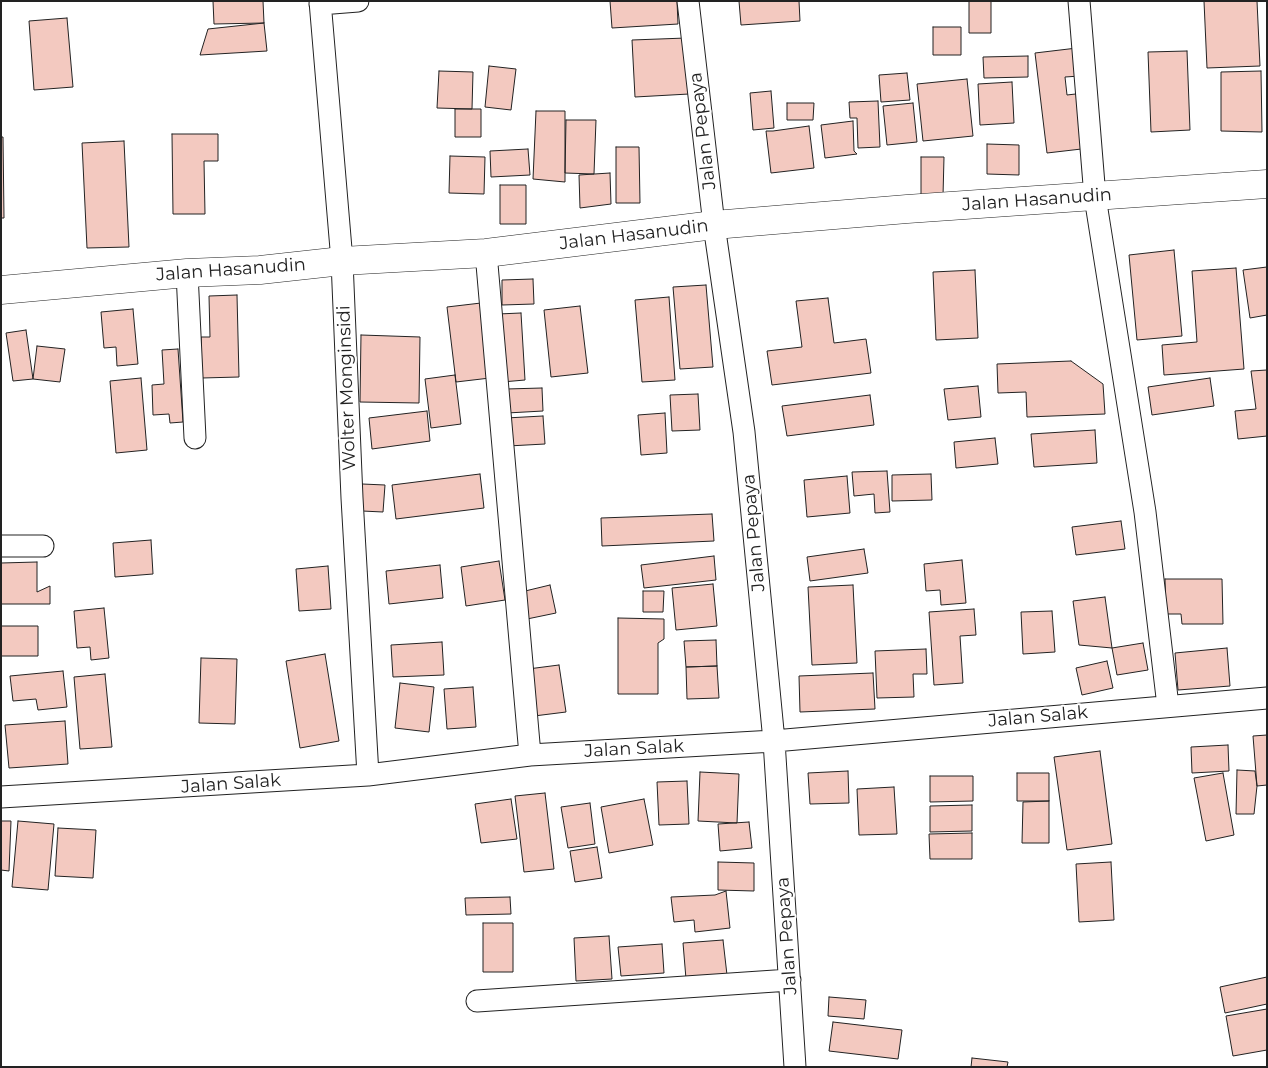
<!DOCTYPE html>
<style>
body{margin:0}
#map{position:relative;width:1268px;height:1068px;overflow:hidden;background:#fff;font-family:Montserrat,sans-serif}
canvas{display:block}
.frame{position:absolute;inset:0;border:2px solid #222;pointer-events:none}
</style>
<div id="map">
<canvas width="1268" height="1068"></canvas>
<div class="frame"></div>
</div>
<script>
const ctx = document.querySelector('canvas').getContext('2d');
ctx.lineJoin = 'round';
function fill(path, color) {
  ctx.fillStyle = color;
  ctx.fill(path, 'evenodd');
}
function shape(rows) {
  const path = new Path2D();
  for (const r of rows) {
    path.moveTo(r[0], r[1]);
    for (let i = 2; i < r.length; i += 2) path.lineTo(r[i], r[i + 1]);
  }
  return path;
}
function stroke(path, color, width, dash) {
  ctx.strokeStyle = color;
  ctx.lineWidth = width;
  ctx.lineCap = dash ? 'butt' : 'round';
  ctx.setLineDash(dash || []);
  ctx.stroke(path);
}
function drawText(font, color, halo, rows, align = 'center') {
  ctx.font = font + ' Montserrat,sans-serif';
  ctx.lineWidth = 4;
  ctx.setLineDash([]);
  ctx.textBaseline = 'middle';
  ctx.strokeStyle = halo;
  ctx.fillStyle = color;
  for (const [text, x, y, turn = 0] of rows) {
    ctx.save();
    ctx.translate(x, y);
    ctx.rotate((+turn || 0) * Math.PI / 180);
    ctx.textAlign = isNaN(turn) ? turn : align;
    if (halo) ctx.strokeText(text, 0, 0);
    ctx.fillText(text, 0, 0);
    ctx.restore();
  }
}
const building = shape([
 [213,1,263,1,264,23,214,24,213,1],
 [610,1,677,1,678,24,612,28,610,1],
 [739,1,799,1,800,21,741,25,739,1],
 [969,1,991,1,991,33,969,33,969,1],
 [1204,1,1257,1,1260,66,1207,68,1204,1],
 [67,18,73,87,34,90,29,21,67,18],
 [264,23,267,51,200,55,208,29,264,23],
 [933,27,961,27,961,55,933,55,933,27],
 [686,38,689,94,635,97,632,40,686,38],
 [1077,48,1080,76,1065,77,1067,95,1084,93,1090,148,1047,153,1035,53,1077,48],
 [1187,51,1190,130,1151,132,1148,52,1187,51],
 [1028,56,1028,77,984,78,983,57,1028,56],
 [489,66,516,69,511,110,485,107,489,66],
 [439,71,473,72,472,109,437,108,439,71],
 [1261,71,1262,132,1221,131,1221,72,1261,71],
 [907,73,910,100,881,102,879,75,907,73],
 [967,79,973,136,923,141,917,84,967,79],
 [1012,82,1014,123,980,125,978,84,1012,82],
 [771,91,774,128,753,130,750,93,771,91],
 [878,101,880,147,858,148,857,118,850,118,849,102,878,101],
 [787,103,814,103,813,120,787,120,787,103],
 [913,103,917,142,887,145,883,106,913,103],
 [455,109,481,109,481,137,455,137,455,109],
 [536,111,565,111,565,182,533,179,536,111],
 [566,120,596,120,594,174,565,173,566,120],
 [853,121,854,151,857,154,825,158,821,125,853,121],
 [809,126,814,168,771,173,766,131,773,131,809,126],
 [172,134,218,134,218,161,204,161,205,214,173,214,172,134],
 [1,137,3,137,4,218,1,218,1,137],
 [124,141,129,247,87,248,82,143,124,141],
 [987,144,1019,145,1019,175,987,174,987,144],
 [616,147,639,147,640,203,616,203,616,147],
 [528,149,530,175,491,177,490,151,528,149],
 [450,156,485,157,484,194,449,193,450,156],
 [921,157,944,157,943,196,921,196,921,157],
 [610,173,611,204,580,208,579,175,610,173],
 [500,185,526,185,526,224,500,224,500,185],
 [1174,250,1182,336,1137,340,1129,255,1174,250],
 [1267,267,1267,315,1250,318,1243,270,1267,267],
 [1236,268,1244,369,1164,375,1162,345,1197,342,1192,271,1236,268],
 [975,270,978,338,936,340,933,272,975,270],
 [533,279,534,304,502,305,502,280,533,279],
 [706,285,713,367,680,369,673,287,706,285],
 [237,295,239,377,202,378,201,337,210,337,209,296,237,295],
 [669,297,675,380,642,382,635,300,669,297],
 [828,298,834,343,866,339,871,373,772,385,767,351,802,347,796,301,828,298],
 [481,303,490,378,456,382,447,307,481,303],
 [580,306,588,373,551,377,544,310,580,306],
 [133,309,138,364,117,366,116,347,104,348,101,312,133,309],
 [521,313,525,380,502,382,498,314,521,313],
 [26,330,33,379,13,381,6,333,26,330],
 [361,335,420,337,419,403,360,402,361,335],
 [37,346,65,349,60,382,33,379,37,346],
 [178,349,183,422,170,423,169,414,153,415,152,385,164,384,162,350,178,349],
 [1071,361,1103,384,1105,414,1027,417,1026,392,998,393,997,364,1071,361],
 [1267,370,1267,436,1238,439,1235,411,1256,409,1251,371,1267,370],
 [455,375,461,424,431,428,425,379,455,375],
 [141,378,147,450,116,453,110,381,141,378],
 [1210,378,1214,406,1152,415,1148,387,1210,378],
 [978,386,981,417,948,420,944,389,978,386],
 [542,388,543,411,507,413,506,389,542,388],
 [698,394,700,430,672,431,670,395,698,394],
 [870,395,874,425,787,436,782,406,870,395],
 [427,411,430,441,372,449,369,418,427,411],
 [665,413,667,453,641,455,638,415,665,413],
 [543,416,545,444,508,446,506,418,543,416],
 [1095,430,1097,463,1034,467,1031,434,1095,430],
 [995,438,998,464,956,468,954,442,995,438],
 [887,471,890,512,875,513,874,494,854,496,852,472,887,471],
 [480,474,484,508,396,519,392,485,480,474],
 [931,474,932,500,892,501,892,475,931,474],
 [847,476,850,513,807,517,804,480,847,476],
 [362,484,385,485,383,512,362,511,362,484],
 [712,514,714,541,602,546,601,518,712,514],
 [1121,521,1125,549,1076,555,1072,527,1121,521],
 [151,540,153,574,115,577,113,543,151,540],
 [864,549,868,573,810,581,807,557,864,549],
 [714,556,716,580,644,588,641,565,714,556],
 [962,560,966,603,941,605,940,590,926,591,924,564,962,560],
 [499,561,505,600,466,606,461,567,499,561],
 [37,562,37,592,50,586,50,604,1,604,1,563,37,562],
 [440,565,443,598,389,604,386,571,440,565],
 [328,566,331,609,299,611,296,569,328,566],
 [1165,579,1222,579,1223,624,1182,624,1181,614,1166,614,1165,579],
 [713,584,717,626,676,630,672,588,713,584],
 [550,585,556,613,527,619,521,592,550,585],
 [853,585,857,663,812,665,808,587,853,585],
 [643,591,664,591,663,612,643,612,643,591],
 [1105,597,1112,648,1079,645,1073,601,1105,597],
 [104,608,109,658,91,660,90,647,77,648,74,611,104,608],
 [974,609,976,635,960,636,963,683,934,685,929,612,974,609],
 [1052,611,1055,652,1023,654,1021,612,1052,611],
 [618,618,664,619,664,639,658,643,658,694,618,694,618,618],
 [1,626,38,626,38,656,1,656,1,626],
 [716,640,717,666,686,667,684,641,716,640],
 [442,642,444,675,393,677,391,645,442,642],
 [1143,643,1148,670,1117,675,1112,648,1143,643],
 [1227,648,1230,686,1178,690,1175,653,1227,648],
 [926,649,927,674,913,674,914,697,877,698,875,651,926,649],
 [325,654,339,741,300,748,286,661,325,654],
 [201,658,237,659,235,724,199,723,201,658],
 [1107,661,1113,688,1082,695,1076,668,1107,661],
 [559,665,566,712,534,716,528,669,559,665],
 [717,666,719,698,687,699,686,667,717,666],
 [63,671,67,707,38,710,36,699,13,701,10,676,63,671],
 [873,673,875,709,800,712,799,676,873,673],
 [105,674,112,747,80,749,74,677,105,674],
 [400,683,434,687,429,732,395,728,400,683],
 [473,687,476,727,447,729,444,689,473,687],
 [65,721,68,764,9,768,5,725,65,721],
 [1267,735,1267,785,1257,786,1253,736,1267,735],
 [1228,745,1229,771,1192,773,1191,747,1228,745],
 [1100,751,1112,844,1067,850,1054,757,1100,751],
 [1237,770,1255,771,1257,786,1254,814,1236,814,1237,770],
 [848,771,849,803,810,804,808,773,848,771],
 [700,772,739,774,737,823,698,821,700,772],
 [1017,773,1049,773,1049,801,1017,801,1017,773],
 [1223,773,1234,835,1206,841,1194,778,1223,773],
 [930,776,973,776,973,801,930,802,930,776],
 [687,781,689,824,659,825,657,782,687,781],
 [894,787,897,834,859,835,857,789,894,787],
 [545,793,554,869,524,872,515,796,545,793],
 [511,799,517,839,481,843,475,804,511,799],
 [644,799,653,845,609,853,601,807,644,799],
 [1049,801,1049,843,1022,843,1023,802,1049,801],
 [590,803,595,844,568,848,561,807,590,803],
 [972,805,972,831,930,832,930,806,972,805],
 [1,821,11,821,9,871,1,870,1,821],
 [18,821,54,824,48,890,12,887,18,821],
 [749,822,752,848,720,851,718,824,749,822],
 [58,828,96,830,93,878,55,876,58,828],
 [972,833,972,859,930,859,929,834,972,833],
 [597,847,602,878,575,882,570,851,597,847],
 [718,862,754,863,754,891,718,890,718,862],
 [1111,862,1114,920,1079,922,1076,864,1111,862],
 [726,891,730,928,695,932,694,920,674,922,671,897,715,895,726,891],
 [510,897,511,914,466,915,465,898,510,897],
 [483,923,513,923,513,972,483,972,483,923],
 [609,936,612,979,576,981,574,938,609,936],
 [723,940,727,975,686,979,683,943,723,940],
 [662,944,664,973,621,976,618,947,662,944],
 [1267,977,1267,1004,1225,1013,1220,987,1267,977],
 [829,997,866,1000,864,1019,828,1016,829,997],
 [1267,1009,1267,1050,1233,1056,1226,1016,1267,1009],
 [833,1022,902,1030,898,1059,829,1051,833,1022],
 [972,1058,1008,1062,1007,1067,971,1067,972,1058]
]);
fill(building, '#f3c9c0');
stroke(building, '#222', 1);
const minor = shape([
 [320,1,342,261,352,498,368,775],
 [688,1,714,225,744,432,774,741,795,1067],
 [1079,1,1095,197,1145,512,1168,706],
 [320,4,358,1],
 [486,253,530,755],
 [187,273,195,438],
 [1,546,43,546],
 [1,797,368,775,530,755,774,741,1267,698],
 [477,1001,790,980]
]);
const secondary = shape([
 [1,290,187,273,260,270,342,261,486,253,714,225,907,209,1267,184]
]);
stroke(minor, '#222', 23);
stroke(secondary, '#222', 29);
stroke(minor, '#fff', 21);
stroke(secondary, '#fff', 28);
drawText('18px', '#222', '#fff', [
 ["Jalan Pepaya",703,131,-97],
 ["Jalan Hasanudin",1037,200,-4],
 ["Jalan Hasanudin",634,235,-7],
 ["Jalan Hasanudin",231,270,-4],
 ["Wolter Monginsidi",347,388,-92],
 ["Jalan Pepaya",754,533,-95],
 ["Jalan Salak",1038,717,-5],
 ["Jalan Salak",634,749,-3],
 ["Jalan Salak",231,784,-4],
 ["Jalan Pepaya",787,936,-94]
]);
</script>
